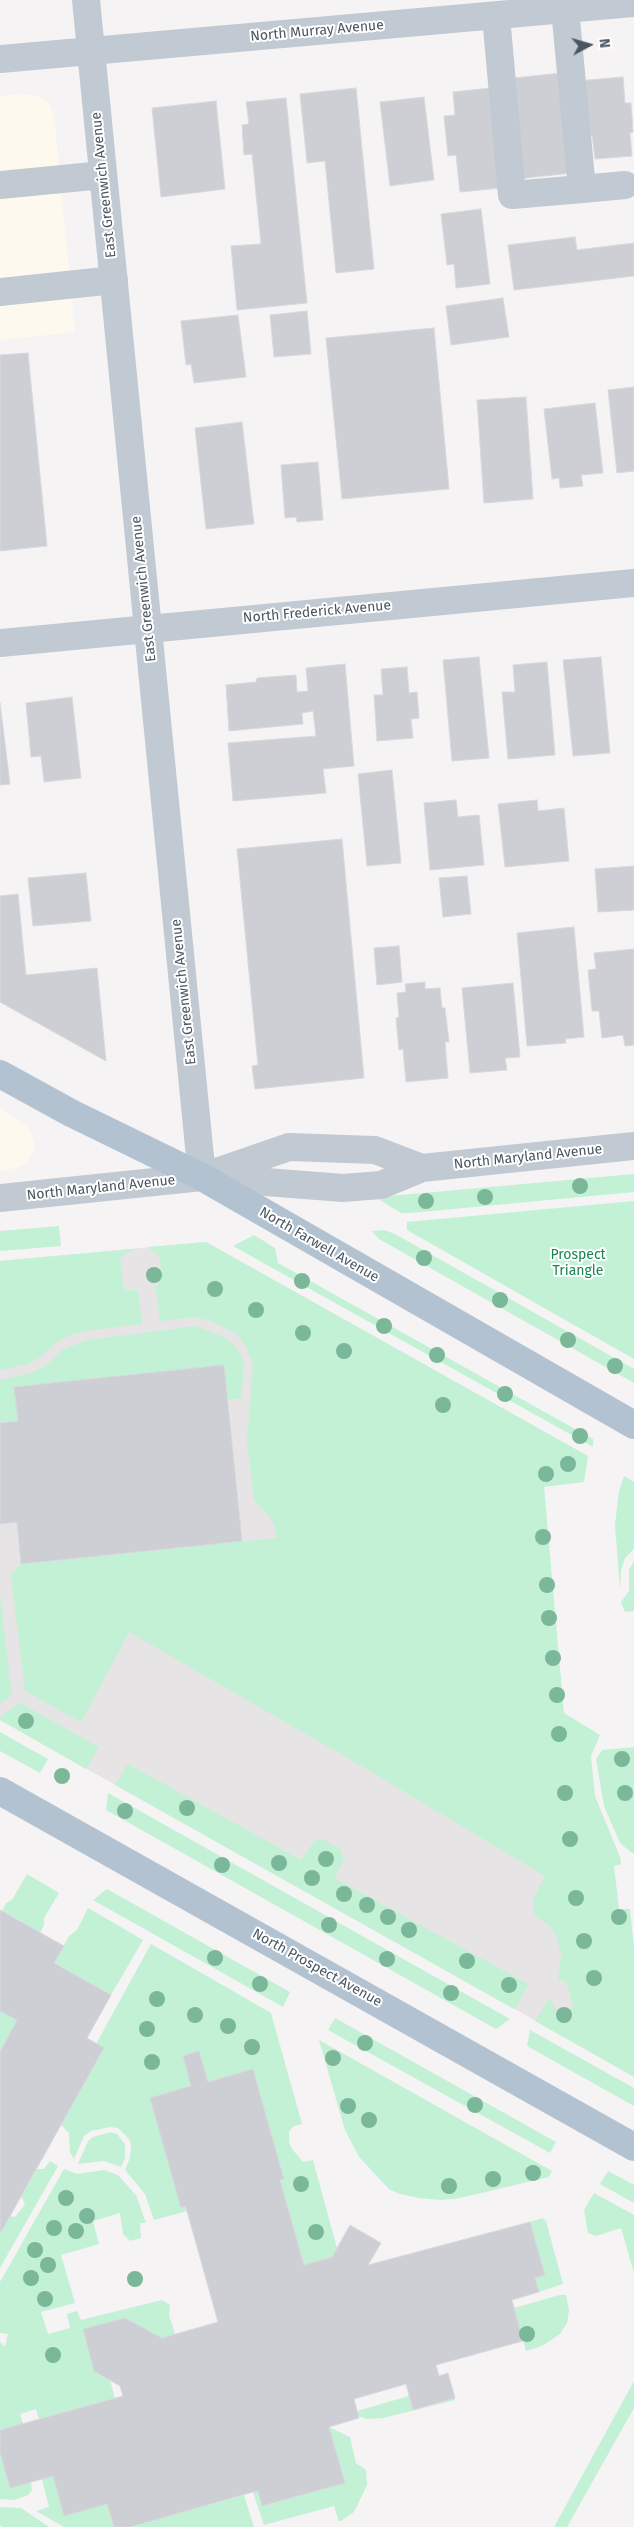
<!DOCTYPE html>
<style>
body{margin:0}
#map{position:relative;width:634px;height:2527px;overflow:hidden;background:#f5f3f3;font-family:"Fira Sans",sans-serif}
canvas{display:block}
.north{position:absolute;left:564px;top:20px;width:50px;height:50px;-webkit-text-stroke:4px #fff;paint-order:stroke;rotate:84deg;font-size:14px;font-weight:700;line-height:20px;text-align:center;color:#4a5661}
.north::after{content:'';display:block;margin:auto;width:18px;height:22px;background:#4a5661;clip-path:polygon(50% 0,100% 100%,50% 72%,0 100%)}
</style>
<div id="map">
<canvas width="634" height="2527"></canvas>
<div class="north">N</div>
</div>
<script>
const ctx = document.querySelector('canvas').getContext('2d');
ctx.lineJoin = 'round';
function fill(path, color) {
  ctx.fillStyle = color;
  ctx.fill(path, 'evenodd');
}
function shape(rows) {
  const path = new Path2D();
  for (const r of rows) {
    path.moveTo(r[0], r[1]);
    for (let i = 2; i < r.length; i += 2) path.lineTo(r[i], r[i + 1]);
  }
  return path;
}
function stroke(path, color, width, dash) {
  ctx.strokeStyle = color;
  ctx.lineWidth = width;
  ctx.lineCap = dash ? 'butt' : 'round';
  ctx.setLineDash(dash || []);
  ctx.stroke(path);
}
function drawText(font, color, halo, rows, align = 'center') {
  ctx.font = font + ' "Fira Sans",sans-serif';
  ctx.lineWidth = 4;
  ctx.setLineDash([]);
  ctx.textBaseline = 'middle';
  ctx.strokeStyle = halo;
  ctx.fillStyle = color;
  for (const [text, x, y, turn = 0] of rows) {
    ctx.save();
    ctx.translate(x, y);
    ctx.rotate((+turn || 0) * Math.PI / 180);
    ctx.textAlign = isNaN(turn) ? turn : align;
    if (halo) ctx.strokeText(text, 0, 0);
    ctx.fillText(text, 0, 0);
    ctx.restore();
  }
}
fill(shape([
 [23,94,39,96,49,103,54,115,75,332,0,340,0,96],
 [0,1109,23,1123,30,1130,34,1142,34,1151,28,1162,16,1168,0,1171]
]), '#fdf9ef');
fill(shape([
 [206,1242,525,1421,586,2049,0,1720,0,1261]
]), '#e6e4e5');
fill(shape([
 [634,1174,634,1192,410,1213,401,1213,380,1200,390,1196],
 [634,1201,634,1359,407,1230,407,1222],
 [59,1226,61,1246,0,1251,0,1231],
 [384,1230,395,1234,634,1369,634,1383,379,1239,372,1231],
 [254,1235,275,1248,278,1263,593,1439,593,1447,233,1246],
 [206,1242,588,1456,584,1482,544,1487,564,1713,600,1735,591,1756,595,1796,620,1857,621,1864,614,1866,619,1909,630,1909,634,1948,634,2077,535,2021,550,1998,556,2010,561,2012,567,2012,573,2007,568,1986,565,1981,558,1980,561,1954,557,1938,551,1927,535,1915,533,1909,533,1899,545,1876,358,1764,129,1632,81,1722,25,1691,11,1575,21,1564,277,1538,274,1524,268,1514,254,1501,247,1441,253,1364,247,1348,237,1334,211,1321,195,1317,160,1321,156,1289,161,1278,160,1257,148,1247],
 [133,1249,134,1251,123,1253,124,1257,120,1258,124,1290,138,1290,142,1324,84,1331,71,1335,58,1341,39,1358,28,1364,0,1370,0,1261],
 [195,1326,222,1336,232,1343,240,1353,244,1365,241,1398,228,1400,224,1365,15,1387,18,1421,0,1423,0,1380,31,1373,45,1366,64,1349,88,1340],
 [624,1476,634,1482,634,1549,625,1558,621,1570,620,1590,615,1525,619,1491],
 [634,1561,634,1611,625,1612,621,1602,629,1591,629,1570],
 [0,1596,12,1695,0,1704],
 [20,1703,99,1747,86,1769,0,1720,0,1717],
 [0,1732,48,1759,40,1773,0,1751],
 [634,1747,634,1853,632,1853,620,1843,604,1806,596,1759,602,1750],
 [128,1764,301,1860,314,1842,318,1840,323,1839,341,1850,344,1859,334,1878,528,1984,518,2004,514,2009,115,1785],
 [108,1793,510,2019,496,2029,106,1810],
 [27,1874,59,1893,44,1918,44,1925,40,1933,2,1911,6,1903,12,1900],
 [107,1889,290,1992,283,2007,93,1900],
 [88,1908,143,1940,111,1995,54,1963,69,1936,77,1930],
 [151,1944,271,2013,302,2124,294,2126,289,2131,289,2142,292,2149,303,2162,313,2160,337,2248,332,2257,304,2265,280,2180,284,2178,253,2069,208,2082,199,2052,183,2056,191,2086,181,2207,185,2206,187,2211,154,2220,145,2194,125,2170,130,2158,131,2145,129,2139,118,2128,110,2127,91,2131,84,2136,74,2159,70,2152,69,2133,61,2125,104,2048,96,2044],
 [0,2011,17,2020,0,2052],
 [335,2018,556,2142,550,2153,328,2030],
 [530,2030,634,2088,634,2106,527,2046],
 [319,2040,552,2171,549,2177,460,2198,442,2200,419,2198,400,2194,390,2190,359,2157,345,2130],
 [111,2132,117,2134,125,2144,125,2158,121,2167,104,2161,78,2164,88,2141,93,2137],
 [50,2161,58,2166,0,2268,0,2234,10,2216,15,2217,23,2207,25,2203,21,2197,37,2169,44,2169],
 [64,2169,77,2174,104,2170,118,2175,136,2195,146,2223,140,2223,141,2238,130,2241,123,2234,120,2213,93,2221,99,2244,61,2255,75,2303,41,2312,48,2334,70,2328,67,2314,77,2311,81,2320,162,2300,170,2305,169,2315,175,2334,162,2338,125,2318,110,2380,115,2398,39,2419,36,2409,20,2414,23,2424,0,2430,0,2342,5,2347,8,2334,0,2333,0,2282],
 [608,2171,634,2185,634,2203,600,2184],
 [594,2193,634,2215,634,2273,621,2228,596,2236,588,2233,584,2210],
 [542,2218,546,2221,563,2284,539,2292,535,2278,545,2275,530,2222],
 [560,2295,566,2295,569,2310,567,2323,560,2334,542,2346,526,2351,514,2308],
 [634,2381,634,2408,567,2527,554,2527],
 [409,2396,413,2410,455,2398,455,2400,383,2418,367,2419,358,2416,357,2411],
 [329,2427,350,2437,356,2463,366,2470,367,2485,357,2506,353,2513,339,2522,334,2506,264,2525,253,2492,258,2491,263,2506,344,2483],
 [0,2452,31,2482,32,2490,28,2495,14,2500,0,2499],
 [53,2476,107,2504,114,2527,64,2527,36,2511,49,2507,42,2479],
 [244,2495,254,2527,130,2527],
 [0,2507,21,2508,49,2527,3,2527,0,2525]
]), '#c3f1d5');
const building = shape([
 [561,73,572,173,516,179,514,78,561,73],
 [623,77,625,103,631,103,633,132,630,133,632,156,595,159,592,135,582,136,577,81,623,77],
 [356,88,374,269,336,273,325,161,307,163,300,94,356,88],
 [491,88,501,188,460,192,456,155,448,156,444,116,455,115,453,92,491,88],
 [424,97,434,180,390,186,380,102,424,97],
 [286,98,307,303,237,310,231,246,261,244,252,154,244,155,242,125,249,124,246,102,286,98],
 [216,101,225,189,161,197,152,108,216,101],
 [481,209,490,284,456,288,454,264,447,265,441,214,481,209],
 [575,237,577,250,634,243,634,276,514,290,508,245,575,237],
 [503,298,509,337,451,345,446,306,503,298],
 [307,311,311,354,274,357,270,315,307,311],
 [238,315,246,377,194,383,191,364,186,365,181,321,238,315],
 [434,328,449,489,342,499,326,338,434,328],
 [28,353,47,546,0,551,0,355,28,353],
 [634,387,634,471,617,473,608,390,634,387],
 [526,397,533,499,484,503,477,400,526,397],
 [595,403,603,473,581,475,583,486,560,488,559,478,552,479,544,409,595,403],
 [242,422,254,524,206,529,195,428,242,422],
 [318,462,323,520,297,522,296,517,285,518,281,465,318,462],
 [479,657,489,758,452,761,443,660,479,657],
 [601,657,610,753,573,756,563,660,601,657],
 [547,662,555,755,508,759,502,692,515,692,513,665,547,662],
 [345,664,354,766,323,769,326,793,233,801,228,743,316,736,313,711,302,713,303,724,229,731,226,685,256,682,257,678,296,675,297,692,308,691,306,668,345,664],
 [407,667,409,693,417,692,419,718,411,719,413,738,377,741,374,695,383,695,381,669,407,667],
 [72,697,81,778,44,782,41,756,31,757,26,703,72,697],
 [0,703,10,784,0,785,0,703],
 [392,770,401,863,367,866,358,774,392,770],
 [456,800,458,817,479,815,484,865,430,870,424,803,456,800],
 [537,800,538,811,564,808,569,861,505,867,498,804,537,800],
 [342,839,364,1078,255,1089,252,1066,258,1065,237,849,342,839],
 [634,866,634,910,598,912,595,869,634,866],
 [86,873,91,921,33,926,28,878,86,873],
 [467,876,471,914,443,917,439,878,467,876],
 [18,894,26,975,97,968,106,1061,0,1002,0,896,18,894],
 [574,927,584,1037,565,1039,566,1043,527,1046,517,933,574,927],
 [399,946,402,982,377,985,374,948,399,946],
 [634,949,634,1045,625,1046,623,1035,602,1038,599,1011,592,1011,588,970,596,969,594,953,634,949],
 [425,982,425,989,440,988,442,1008,445,1008,449,1042,445,1042,448,1078,406,1082,403,1049,399,1050,396,1018,399,1017,397,993,406,992,405,984,425,982],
 [513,983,520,1057,505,1058,507,1070,470,1073,462,988,513,983],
 [224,1365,242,1541,21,1564,17,1522,0,1524,0,1423,18,1421,14,1387,224,1365],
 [0,1910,64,1946,54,1963,111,1995,87,2038,104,2048,0,2234,0,2052,17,2020,0,2011,0,1910],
 [199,2051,208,2082,253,2069,284,2179,280,2180,304,2265,332,2257,350,2225,381,2243,368,2265,530,2222,545,2275,535,2278,539,2292,512,2300,523,2341,436,2365,439,2376,448,2373,455,2398,413,2410,406,2384,354,2399,359,2418,329,2427,345,2483,262,2506,258,2491,253,2492,130,2527,114,2527,107,2504,64,2516,53,2476,10,2488,0,2452,0,2430,123,2396,120,2386,94,2371,83,2329,125,2318,162,2338,218,2322,187,2211,185,2206,181,2208,150,2098,191,2086,183,2056,199,2051]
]);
fill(building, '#cdcfd5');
stroke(building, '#d7d9de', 1);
stroke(shape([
 [86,0,202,1177],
 [565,9,582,189,625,185],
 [496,16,512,195,582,189],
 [0,59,634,3],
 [0,185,103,175],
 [0,292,114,280],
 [0,643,634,583],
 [202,1177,343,1188,381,1185,422,1168,634,1146],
 [0,1198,202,1177,289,1147,375,1150,422,1168]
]), '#c1cad2', 28);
stroke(shape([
 [0,1074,71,1113,202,1177,634,1425],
 [0,1791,634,2147]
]), '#b3c2d1', 28);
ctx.fillStyle = '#7bb799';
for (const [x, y] of [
 [580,1186],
 [485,1197],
 [426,1201],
 [424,1258],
 [154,1275],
 [302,1281],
 [215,1289],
 [500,1300],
 [256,1310],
 [384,1326],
 [303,1333],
 [568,1340],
 [344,1351],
 [437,1355],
 [615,1366],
 [505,1394],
 [443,1405],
 [580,1436],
 [568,1464],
 [546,1474],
 [543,1537],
 [547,1585],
 [549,1618],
 [553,1658],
 [557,1695],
 [26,1721],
 [559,1734],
 [622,1759],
 [62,1776],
 [565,1793],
 [625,1793],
 [187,1808],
 [125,1811],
 [570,1839],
 [326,1859],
 [279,1863],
 [222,1865],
 [312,1878],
 [344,1894],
 [576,1898],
 [367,1905],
 [388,1917],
 [619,1917],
 [329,1925],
 [409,1930],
 [584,1941],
 [215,1958],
 [387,1959],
 [467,1961],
 [594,1978],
 [260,1984],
 [509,1985],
 [451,1993],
 [157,1999],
 [195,2015],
 [564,2015],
 [228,2026],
 [147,2029],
 [365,2043],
 [252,2047],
 [333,2058],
 [152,2062],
 [475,2105],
 [348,2106],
 [369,2120],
 [533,2173],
 [493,2179],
 [301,2184],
 [449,2186],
 [66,2198],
 [87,2216],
 [54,2228],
 [76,2231],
 [316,2232],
 [35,2250],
 [48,2265],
 [31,2278],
 [135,2279],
 [45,2299],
 [527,2334],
 [53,2355]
]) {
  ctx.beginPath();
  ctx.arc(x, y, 8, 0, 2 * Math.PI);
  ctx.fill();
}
drawText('14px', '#4a5661', '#fff', [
 ["North Murray Avenue",317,31,-5],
 ["East Greenwich Avenue",104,185,-96],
 ["East Greenwich Avenue",144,589,-96],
 ["North Frederick Avenue",317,612,-5],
 ["East Greenwich Avenue",184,992,-96],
 ["North Maryland Avenue",528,1157,-6],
 ["North Maryland Avenue",101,1188,-6],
 ["North Farwell Avenue",319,1245,30],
 ["North Prospect Avenue",317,1968,29]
]);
drawText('14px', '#17864f', '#fff', [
 ["Prospect",578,1255],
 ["Triangle",578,1271]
]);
</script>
